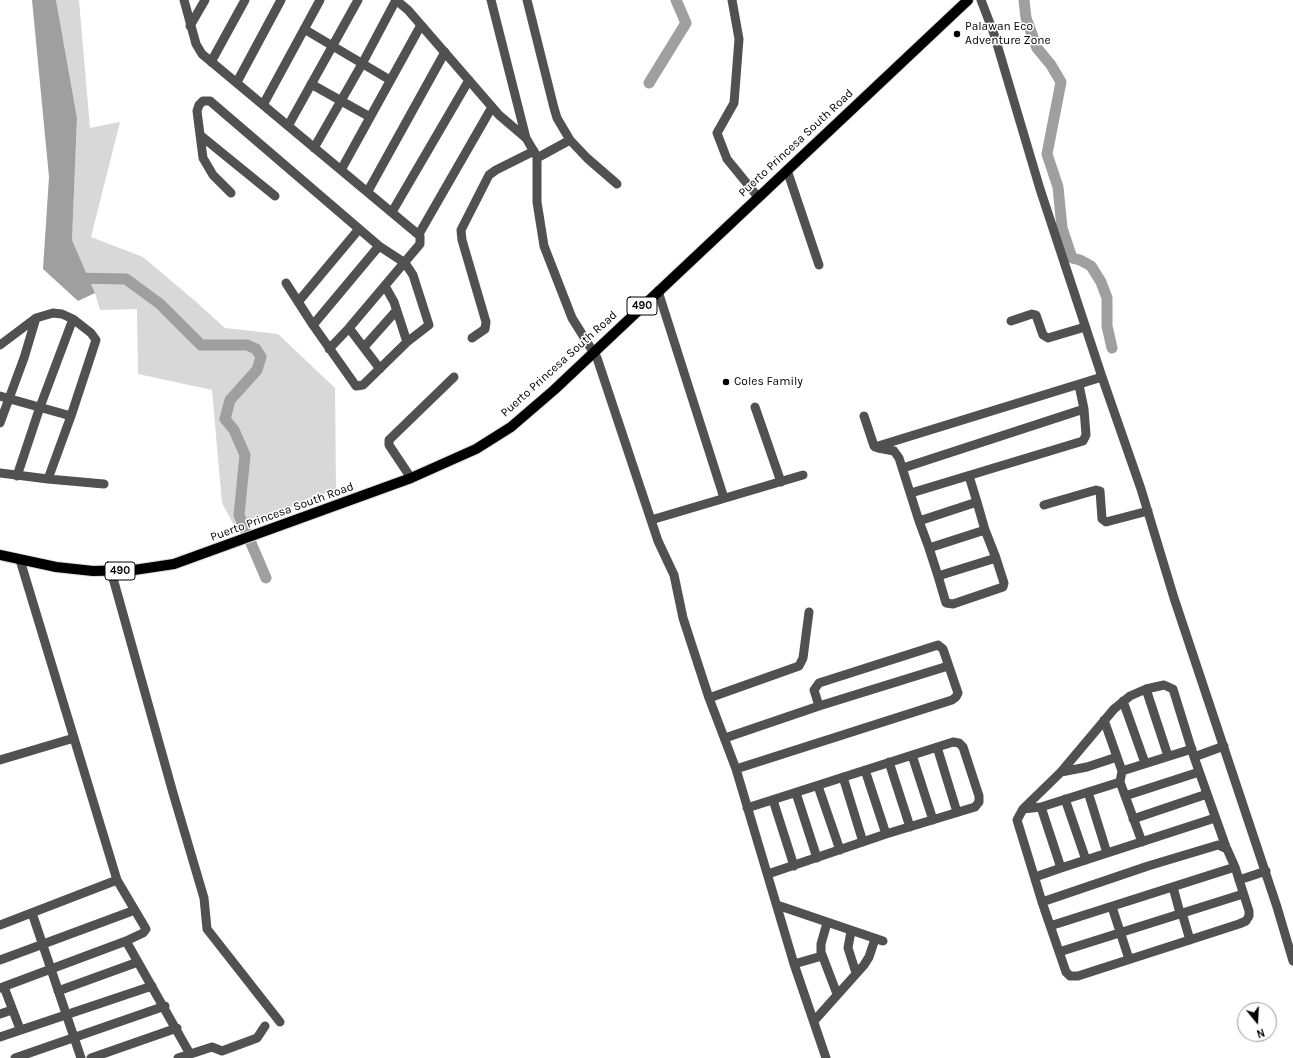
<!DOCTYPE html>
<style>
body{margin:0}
#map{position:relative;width:1293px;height:1058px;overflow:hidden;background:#fff;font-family:Karla,sans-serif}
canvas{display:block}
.north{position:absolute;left:1237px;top:1002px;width:40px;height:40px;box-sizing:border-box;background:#fff;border:1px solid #999;border-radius:50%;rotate:162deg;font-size:11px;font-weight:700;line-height:16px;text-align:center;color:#000}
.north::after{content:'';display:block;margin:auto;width:14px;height:18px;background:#000;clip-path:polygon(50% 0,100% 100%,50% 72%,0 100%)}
</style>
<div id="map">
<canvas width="1293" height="1058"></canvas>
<div class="north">N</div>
</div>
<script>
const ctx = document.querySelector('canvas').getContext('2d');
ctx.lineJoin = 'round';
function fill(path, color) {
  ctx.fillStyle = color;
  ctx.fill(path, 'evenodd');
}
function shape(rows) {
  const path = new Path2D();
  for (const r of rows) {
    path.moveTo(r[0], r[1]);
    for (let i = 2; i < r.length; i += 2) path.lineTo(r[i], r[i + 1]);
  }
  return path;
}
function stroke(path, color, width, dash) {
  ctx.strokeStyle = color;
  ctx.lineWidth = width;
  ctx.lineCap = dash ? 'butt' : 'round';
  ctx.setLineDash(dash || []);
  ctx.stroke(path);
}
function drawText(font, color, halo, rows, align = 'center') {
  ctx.font = font + ' Karla,sans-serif';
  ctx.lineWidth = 3;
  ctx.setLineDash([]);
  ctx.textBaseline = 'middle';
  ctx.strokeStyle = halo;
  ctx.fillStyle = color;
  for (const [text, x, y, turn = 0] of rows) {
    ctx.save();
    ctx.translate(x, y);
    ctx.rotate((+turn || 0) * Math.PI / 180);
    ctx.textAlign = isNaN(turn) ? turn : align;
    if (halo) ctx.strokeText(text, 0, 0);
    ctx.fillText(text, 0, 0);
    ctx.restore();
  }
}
fill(shape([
 [56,0,79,0,90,128,120,122,91,237,143,257,194,300,225,328,278,334,335,388,336,489,236,529,222,503,212,390,138,374,137,309,100,310,95,293,72,240,77,118]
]), '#d8d8d8');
fill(shape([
 [32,0,56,0,77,118,72,240,95,293,78,301,43,269,49,177]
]), '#9f9f9f');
stroke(shape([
 [1024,0,1026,18,1037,48,1051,65,1061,82,1047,154,1058,187,1062,228,1072,258,1080,260,1091,266,1101,282,1107,298,1107,326,1112,348],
 [649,83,686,23,676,0],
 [73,278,126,279,160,304,201,345,247,345,256,349,261,357,257,370,230,400,225,419,234,430,245,455,239,515,266,578]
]), '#9f9f9f', 11);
const major = shape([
 [0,555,56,567,93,571,134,570,174,564,411,478,476,449,511,427,554,390,968,0]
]);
stroke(major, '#dbdbdb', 12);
stroke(shape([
 [184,0,196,44,202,54,420,236,420,244,349,328,329,349],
 [396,0,408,10,499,115,526,138,536,155],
 [491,0,526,138],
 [527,0,554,108,557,118,570,140,537,158,537,202,544,246,572,318,597,358,658,541,674,575,683,618,709,698,736,769,794,964,826,1058],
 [732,0,739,39,734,103,717,133,727,159,758,197],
 [981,0,994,34,1040,189,1102,377,1141,489,1174,598,1277,907,1293,961],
 [190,26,205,0],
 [304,29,390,80],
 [211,62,245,0],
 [237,82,281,0],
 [311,84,370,117],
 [263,105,320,0],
 [288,126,358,0],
 [200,135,275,196],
 [570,140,587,158,617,184],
 [314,148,362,64,396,0],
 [341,170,421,25],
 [787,170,819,265],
 [368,191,445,52],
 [231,193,213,175,203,158,197,111,199,105,203,101,210,101,379,246,405,263,413,275,429,325,407,342,363,385,356,386,313,325,286,283],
 [392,212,469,80],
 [419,234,492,107],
 [385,286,394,302,407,342],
 [658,291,724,498],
 [298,302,359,229],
 [1011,321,1032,314,1036,315,1043,335,1048,338,1085,327],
 [313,325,379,246],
 [349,328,380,369],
 [472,338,485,329,486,322,462,240,461,230,489,175,496,170,534,151],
 [0,345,36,318,53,313,62,314,73,319,91,333,96,340,71,416,48,479,0,473],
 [364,347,396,311],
 [0,396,71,416],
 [755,407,781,482],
 [864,416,874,446,878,448,894,451,899,458,919,521,977,502,969,476],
 [0,423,24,358,36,318],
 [875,447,1102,377],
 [903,468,1084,409],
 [17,476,40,407,73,319],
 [411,478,389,445,389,440,454,377],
 [48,479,104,484],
 [911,493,1083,441,1086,435,1084,409,1079,385],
 [1044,505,1096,490,1100,491,1102,519,1106,522,1148,511],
 [651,520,803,475],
 [919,521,929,548,985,530,977,502],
 [929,548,938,576,996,558,985,530],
 [111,571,173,793,204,898,207,929,280,1022],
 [938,576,946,603,953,604,1003,587,1004,583,996,558],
 [1146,689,1168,756],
 [709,698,799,666,803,658,809,612],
 [1123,701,1145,763],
 [1104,720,1122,771],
 [725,738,819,706,948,666],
 [937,747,957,812],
 [912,755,933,820],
 [1194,757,1226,847],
 [0,760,74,738],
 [889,762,910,827],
 [736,769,952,700,956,697,958,693,943,649,938,645,819,683,814,690,819,706],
 [865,770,886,834],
 [1061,772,1087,767,1117,757],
 [843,777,863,842],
 [1120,782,1142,842],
 [818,786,840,850],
 [1088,792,1107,853],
 [796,793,817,858],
 [1125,796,1199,772],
 [1065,799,1086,860],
 [773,800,794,866],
 [747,808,953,742,959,743,963,747,979,796,979,802,975,807,886,834,768,874],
 [1023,809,1041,807,1120,782,1122,771,1192,749],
 [1133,819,1207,794],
 [1061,868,1215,818],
 [1035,877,1061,868,1041,807],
 [117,880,146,929,143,933,126,941],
 [1239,880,1266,871],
 [1173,887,1180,913],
 [1042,902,1148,866,1218,845,1227,849,1235,867,1249,911,1249,916,1246,921,1239,924,1078,976,1070,976,1066,972,1042,902,1017,820,1023,809,1061,772,1114,709,1130,696,1146,689,1164,685,1173,689,1194,757,1224,746],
 [777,905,883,941],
 [1112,907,1129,959],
 [32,913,81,1058],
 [1182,913,1190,940],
 [827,923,821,944,821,952,837,994],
 [0,925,117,880,20,560],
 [1050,926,1235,867],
 [851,931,848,948,856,973],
 [1059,952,1243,894],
 [0,960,135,910],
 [794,964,822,956],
 [4,987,20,1029],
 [0,988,126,941,190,1054],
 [58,991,138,962],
 [0,1014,12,1010],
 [814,1021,864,965,869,957,875,939],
 [0,1037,152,986],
 [15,1058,165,1006],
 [91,1058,177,1028],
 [178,1058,212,1047,222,1051,257,1038,265,1026]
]), '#515151', 9);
stroke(major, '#000', 10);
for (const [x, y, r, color] of [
 [957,34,4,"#000"],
 [726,382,4,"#000"]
]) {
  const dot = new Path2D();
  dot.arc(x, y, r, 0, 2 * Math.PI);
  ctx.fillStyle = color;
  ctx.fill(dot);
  stroke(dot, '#fff', 1.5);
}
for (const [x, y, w] of [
 [642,306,30],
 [120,571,30]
]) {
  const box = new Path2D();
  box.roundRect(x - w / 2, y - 9, w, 18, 3);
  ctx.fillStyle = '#fff';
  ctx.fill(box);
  stroke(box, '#000', 1);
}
drawText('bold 11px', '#000', null, [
 ["490",642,306],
 ["490",120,571]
]);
drawText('12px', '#000', '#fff', [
 ["Palawan Eco",965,27],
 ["Adventure Zone",965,41],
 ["Coles Family",734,382]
], 'left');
drawText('12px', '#000', '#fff', [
 ["Puerto Princesa South Road",796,143,-43],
 ["Puerto Princesa South Road",559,364,-42],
 ["Puerto Princesa South Road",282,512,-20]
]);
</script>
